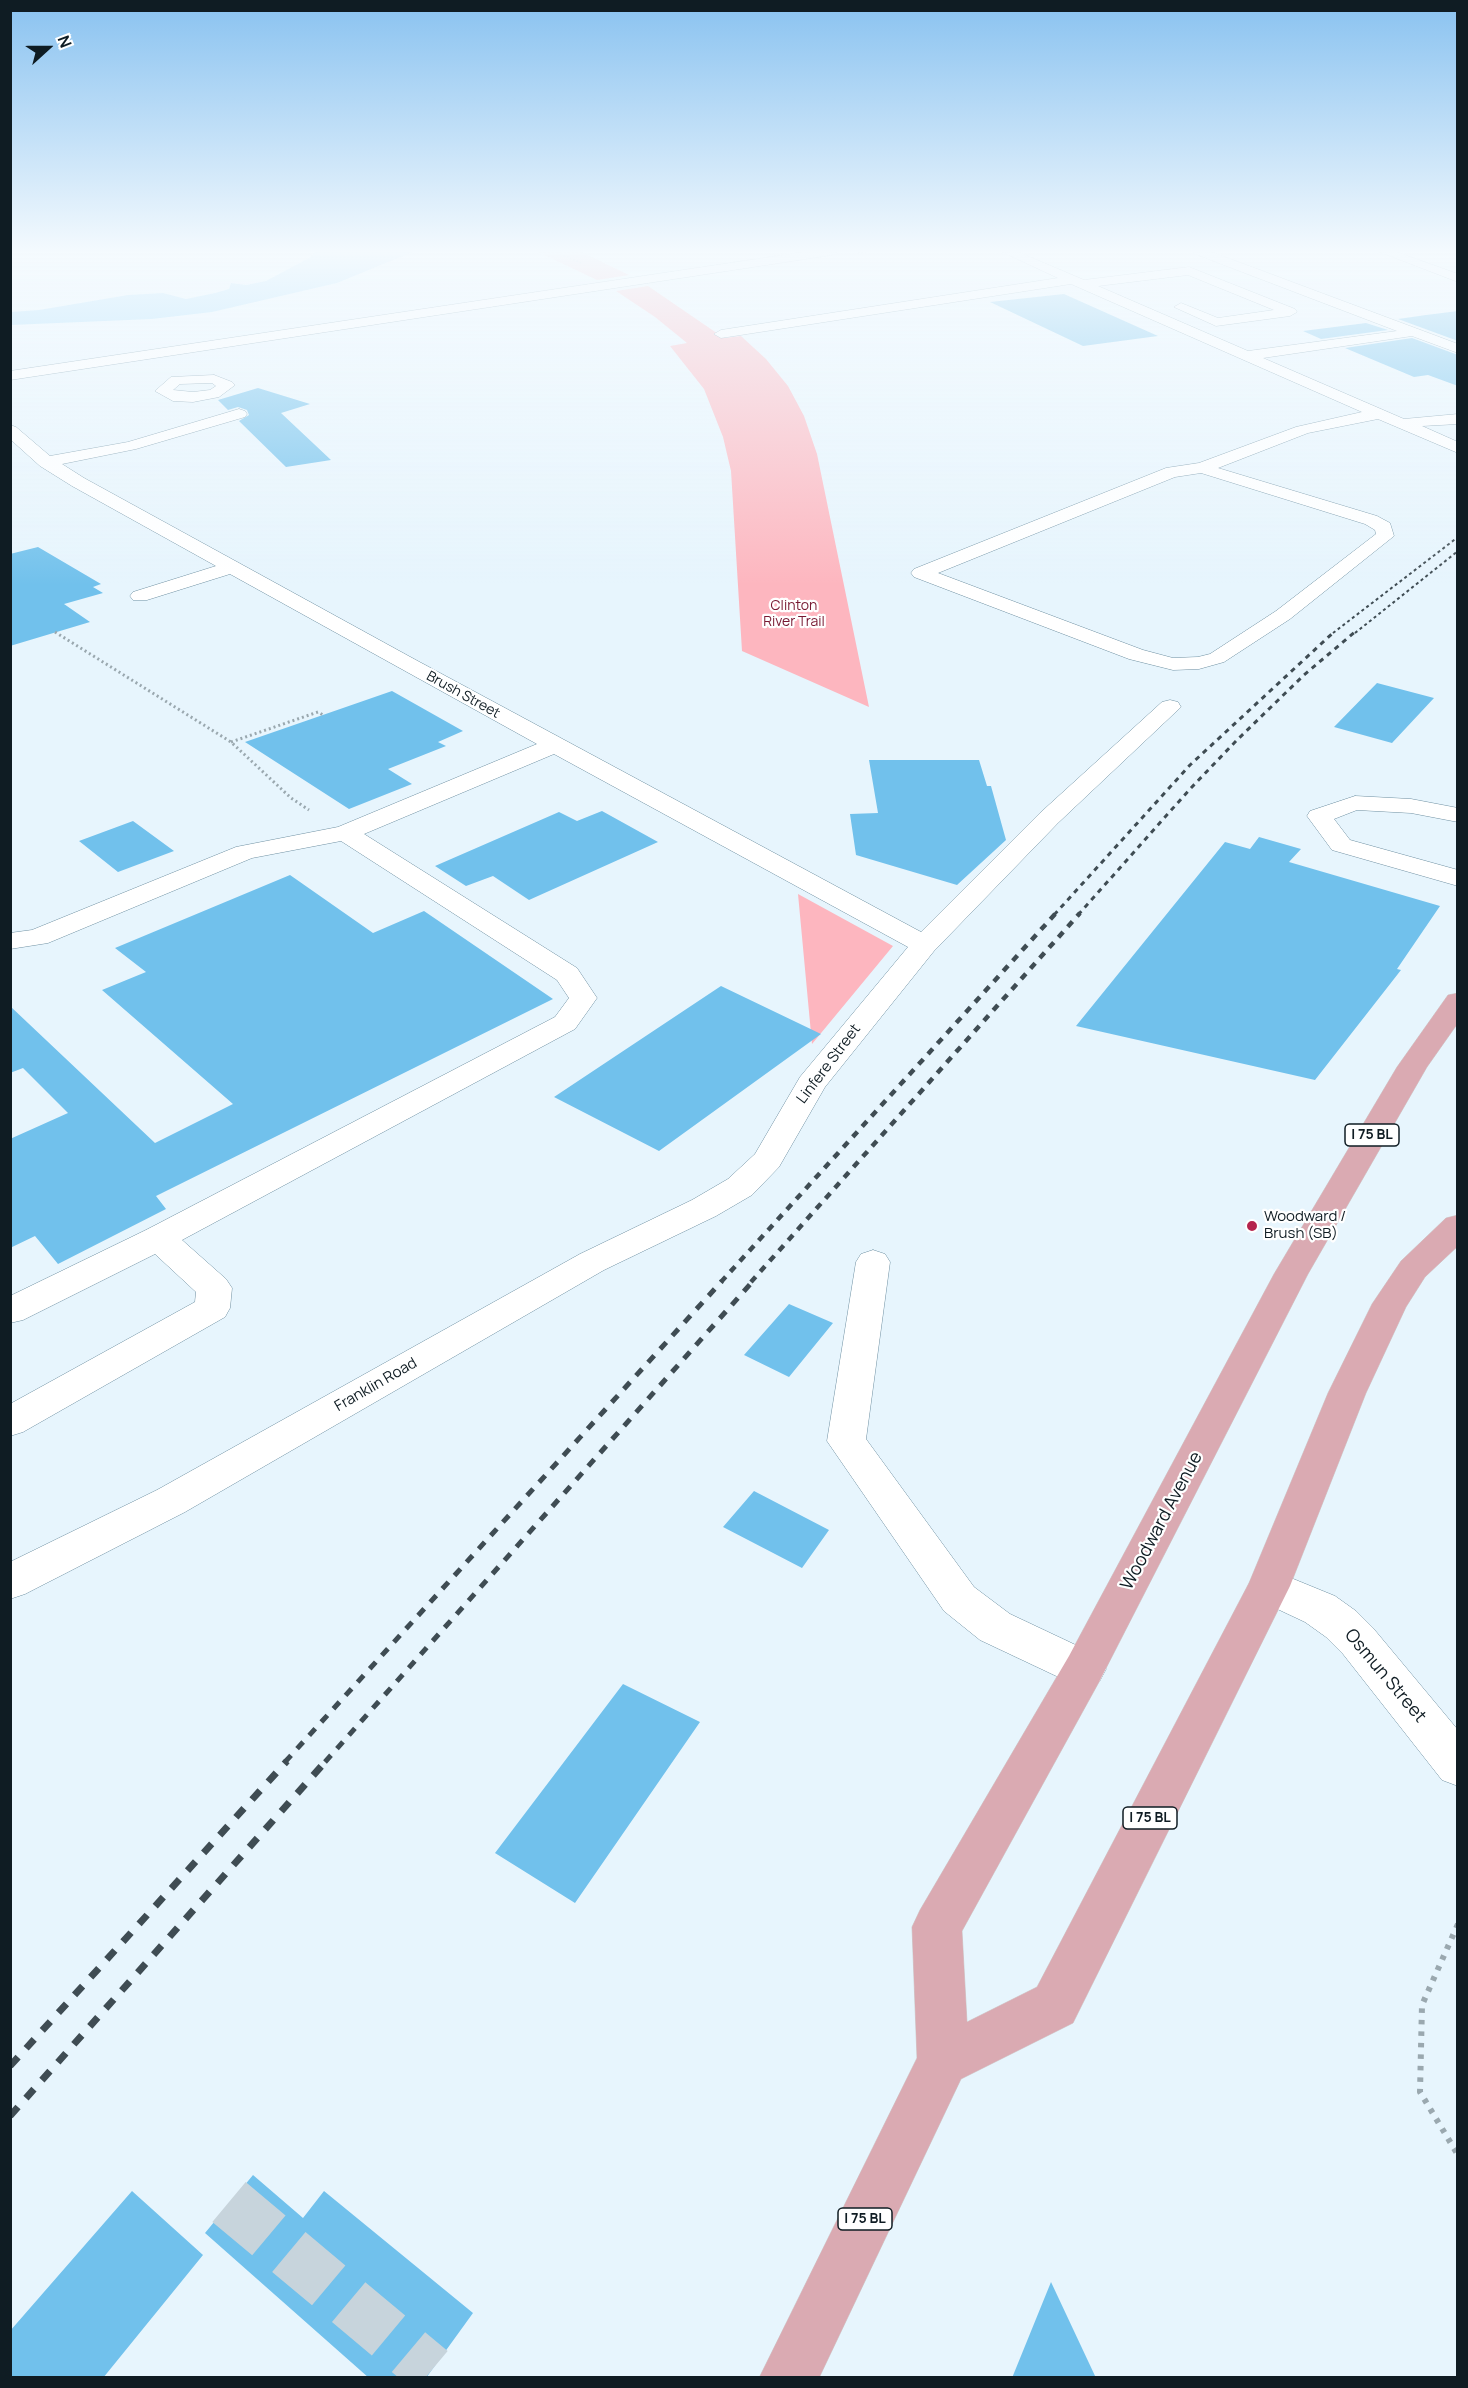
<!DOCTYPE html>
<style>
body{margin:0}
#map{position:relative;width:1468px;height:2388px;overflow:hidden;background:#e7f5fd;font-family:Manrope,sans-serif}
canvas{display:block}
.frame{position:absolute;inset:0;border:12px solid #0f1c23;pointer-events:none}
.north{position:absolute;left:18px;top:18px;width:60px;height:60px;-webkit-text-stroke:4px #fff;paint-order:stroke;rotate:69deg;font-size:16px;font-weight:700;line-height:24px;text-align:center;color:#0f1c23}
.north::after{content:'';display:block;margin:auto;width:21px;height:27px;background:#0f1c23;clip-path:polygon(50% 0,100% 100%,50% 72%,0 100%)}
</style>
<div id="map">
<canvas width="1468" height="2388"></canvas>
<div class="frame"></div>
<div class="north">N</div>
</div>
<script>
const ctx = document.querySelector('canvas').getContext('2d');
ctx.lineJoin = 'round';
function fill(path, color) {
  ctx.fillStyle = color;
  ctx.fill(path, 'evenodd');
}
function shape(rows) {
  const path = new Path2D();
  for (const r of rows) {
    path.moveTo(r[0], r[1]);
    for (let i = 2; i < r.length; i += 2) path.lineTo(r[i], r[i + 1]);
  }
  return path;
}
function stroke(path, color, width, dash) {
  ctx.strokeStyle = color;
  ctx.lineWidth = width;
  ctx.lineCap = dash ? 'butt' : 'round';
  ctx.setLineDash(dash || []);
  ctx.stroke(path);
}
function drawText(font, color, halo, rows, align = 'center') {
  ctx.font = font + ' Manrope,sans-serif';
  ctx.lineWidth = 4.5;
  ctx.setLineDash([]);
  ctx.textBaseline = 'middle';
  ctx.strokeStyle = halo;
  ctx.fillStyle = color;
  for (const [text, x, y, turn = 0] of rows) {
    ctx.save();
    ctx.translate(x, y);
    ctx.rotate((+turn || 0) * Math.PI / 180);
    ctx.textAlign = isNaN(turn) ? turn : align;
    if (halo) ctx.strokeText(text, 0, 0);
    ctx.fillText(text, 0, 0);
    ctx.restore();
  }
}
fill(shape([
 [536,251,579,251,629,275,597,280],
 [648,286,724,338,741,336,766,359,788,386,804,416,817,454,869,707,742,651,731,471,723,437,704,389,670,346,687,343,655,317,616,291],
 [798,894,893,946,812,1044]
]), '#fdb6bf');
fill(shape([
 [336,251,415,251,337,283,212,312,152,319,11,325,11,312,39,310,128,295,163,293,186,299,215,293,229,289,231,283,246,285,266,281,309,258,316,252]
]), '#9ad8fb');
fill(shape([
 [1064,294,1158,336,1083,346,990,302],
 [1458,311,1458,341,1398,319,1426,315],
 [1366,323,1388,330,1321,339,1303,331],
 [1412,338,1458,355,1458,386,1428,375,1414,377,1345,348],
 [258,388,310,404,281,413,331,460,286,467,239,421,249,415,247,410,238,407,228,410,218,400],
 [38,547,101,584,93,587,103,593,64,604,90,622,10,646,10,554],
 [1377,683,1434,698,1392,743,1334,727],
 [392,691,463,731,438,742,446,746,388,769,412,784,349,809,245,742],
 [869,760,979,760,987,786,991,786,1006,840,957,885,856,855,850,814,878,813],
 [602,811,658,842,529,900,493,876,466,886,435,866,559,812,577,821],
 [133,821,174,851,118,872,79,841],
 [1259,837,1301,849,1289,862,1440,906,1397,969,1401,970,1315,1080,1076,1026,1225,842,1250,849],
 [290,875,373,933,424,911,553,999,156,1196,166,1209,58,1264,35,1236,10,1248,10,1139,68,1113,23,1068,10,1073,10,1006,155,1143,233,1104,102,990,146,972,115,948],
 [721,986,821,1034,659,1151,554,1097],
 [789,1304,833,1323,789,1377,744,1355],
 [754,1491,829,1530,802,1568,723,1527],
 [623,1684,700,1722,575,1903,495,1853],
 [253,2175,303,2218,324,2191,473,2313,426,2378,369,2378,205,2233],
 [132,2191,203,2255,103,2378,10,2378,10,2331],
 [1051,2282,1096,2378,1012,2378]
]), '#71c1ec');
stroke(shape([
 [229,2202,431,2371]
]), '#c7d4dc', 52, [52, 26]);
const minor = shape([
 [810,251,838,251,832,255,10,380,10,371,810,251],
 [1000,251,1016,251,1084,280,1189,267,1295,309,1297,312,1290,316,1216,326,1174,307,1181,303,1218,318,1274,310,1188,275,1098,286,1248,351,1397,331,1195,254,1193,251,1209,251,1458,344,1458,353,1412,336,1263,358,1404,419,1458,414,1458,424,1422,426,1458,442,1458,453,1378,419,1308,433,1218,468,1377,516,1390,523,1394,536,1290,619,1224,662,1199,669,1173,670,1129,659,914,577,911,573,914,569,1166,468,1199,463,1296,427,1362,412,1071,284,721,338,714,334,721,330,1058,278,1000,251],
 [1201,473,1365,524,1375,530,1376,534,1276,611,1210,654,1198,657,1173,658,1143,650,938,573,1175,477,1201,473],
 [1377,251,1394,251,1458,274,1458,282,1377,251],
 [214,375,232,382,235,385,219,397,193,402,173,401,155,391,171,377,214,375],
 [212,383,216,386,210,390,193,392,173,390,180,384,212,383],
 [239,409,245,411,247,414,245,417,136,449,62,464,84,478,414,659,921,932,1040,813,1162,702,1170,700,1178,702,1181,707,1058,823,934,951,825,1087,779,1167,752,1195,716,1216,604,1270,185,1512,25,1594,10,1599,10,1562,157,1490,580,1254,692,1200,728,1179,755,1154,800,1077,908,947,554,754,364,834,577,968,597,998,575,1029,182,1240,226,1279,232,1288,230,1308,225,1317,23,1432,10,1436,10,1404,195,1302,196,1292,155,1254,23,1320,10,1323,10,1296,146,1230,555,1017,569,998,557,980,341,841,252,858,48,943,10,949,10,933,32,930,236,847,338,827,537,744,230,574,147,600,133,600,130,596,133,592,216,566,72,486,40,466,10,439,10,425,16,427,50,456,128,442,239,409],
 [1355,796,1411,799,1458,808,1458,822,1411,813,1357,810,1334,819,1350,840,1458,870,1458,886,1332,850,1307,816,1310,811,1355,796],
 [873,1250,885,1254,890,1262,866,1439,974,1587,1010,1614,1099,1656,1106,1669,1099,1682,1084,1688,1069,1682,980,1640,944,1611,827,1441,856,1262,861,1254,873,1250],
 [1269,1569,1335,1596,1356,1611,1373,1628,1458,1730,1458,1786,1442,1780,1343,1654,1326,1637,1305,1622,1254,1598,1248,1586,1254,1574,1269,1569]
]);
const major = shape([
 [1458,993,1458,1023,1427,1067,1308,1274,1099,1682,962,1931,967,2022,1037,1987,1249,1583,1328,1393,1372,1304,1401,1261,1446,1218,1458,1215,1458,1246,1425,1277,1406,1307,1366,1393,1290,1586,1073,2023,961,2079,819,2378,759,2378,917,2058,912,1927,920,1910,1069,1656,1274,1274,1397,1067,1448,995,1458,993]
]);
stroke(minor, '#6f90a2', 1);
stroke(major, '#cfd2d3', 1);
stroke(shape([
 [554,251,581,263],
 [858,253,872,251]
]), '#9aa8af', 1.5, [1.5, 2]);
stroke(shape([
 [55,632,231,742,291,798,309,810],
 [231,742,318,712,323,715]
]), '#9aa8af', 3, [2, 3]);
stroke(shape([
 [1458,1924,1422,2005,1420,2092,1458,2155]
]), '#9aa8af', 6, [4.5, 7]);
fill(minor, '#fff');
fill(major, '#daaab2');
stroke(shape([
 [1333,633,1458,537],
 [1355,633,1458,551]
]), '#3f4c53', 2, [3, 3]);
stroke(shape([
 [1054,915,1190,765,1335,631],
 [1078,915,1190,789,1237,740,1304,675,1356,631]
]), '#3f4c53', 3, [5, 5]);
stroke(shape([
 [721,1282,1056,913],
 [751,1282,1080,913]
]), '#3f4c53', 4.5, [7, 7]);
stroke(shape([
 [285,1762,722,1281],
 [325,1762,753,1281]
]), '#3f4c53', 5, [9, 9]);
stroke(shape([
 [10,2066,287,1761],
 [10,2116,326,1761]
]), '#3f4c53', 7, [12, 12]);
const sky = ctx.createLinearGradient(0, 0, 0, 585);
sky.addColorStop(0, '#89c2f0');
sky.addColorStop(0.43, '#f4fafe');
sky.addColorStop(1, '#f4fafe00');
ctx.fillStyle = sky;
ctx.fillRect(0, 0, 1468, 585);
for (const [x, y, r, color] of [
 [1252,1226,6,"#b5244d"]
]) {
  const dot = new Path2D();
  dot.arc(x, y, r, 0, 2 * Math.PI);
  ctx.fillStyle = color;
  ctx.fill(dot);
  stroke(dot, '#fff', 2);
}
drawText('14px', '#771831', '#fff', [
 ["Clinton",794,606],
 ["River Trail",794,622]
]);
drawText('14px', '#0f1c23', '#fff', [
 ["Brush Street",463,695,29]
]);
for (const [x, y, w] of [
 [1372,1135,54],
 [1150,1818,54],
 [865,2219,54]
]) {
  const box = new Path2D();
  box.roundRect(x - w / 2, y - 11, w, 22, 4.5);
  ctx.fillStyle = '#fff';
  ctx.fill(box);
  stroke(box, '#0f1c23', 1.5);
}
drawText('bold 14px', '#0f1c23', null, [
 ["I 75 BL",1372,1135],
 ["I 75 BL",1150,1818],
 ["I 75 BL",865,2219]
]);
drawText('15px', '#0f1c23', '#fff', [
 ["Linfere Street",829,1064,-53],
 ["Franklin Road",376,1385,-30]
]);
drawText('15px', '#0f1c23', '#fff', [
 ["Woodward /",1264,1217],
 ["Brush (SB)",1264,1234]
], 'left');
drawText('18px', '#0f1c23', '#fff', [
 ["Woodward Avenue",1162,1521,-62],
 ["Osmun Street",1385,1676,50]
]);
</script>
